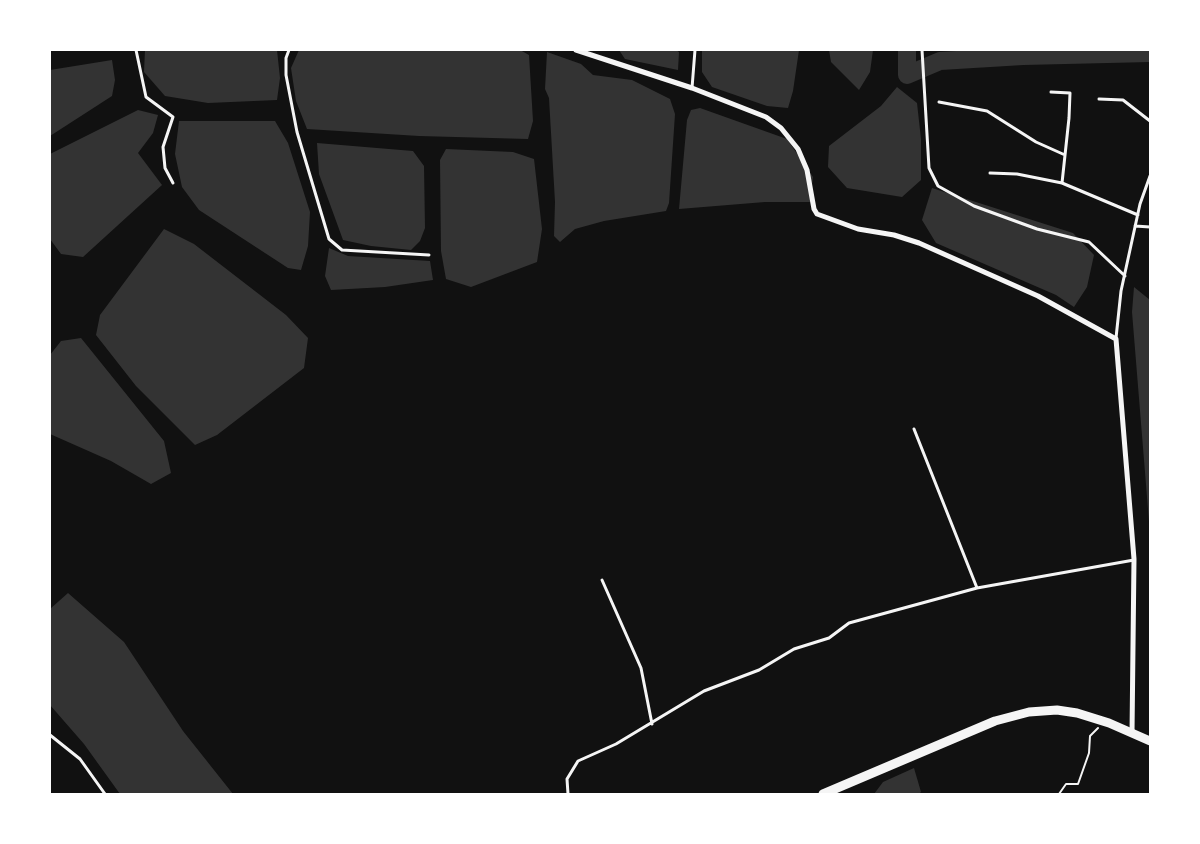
<!DOCTYPE html>
<style>
body{margin:0}
#map{position:relative;width:1200px;height:844px;overflow:hidden;background:#111;font-family:"Roboto Condensed",sans-serif}
canvas{display:block}
.frame{position:absolute;inset:0;border:51px solid #fff;pointer-events:none}
</style>
<div id="map">
<canvas width="1200" height="844"></canvas>
<div class="frame"></div>
</div>
<script>
const ctx = document.querySelector('canvas').getContext('2d');
ctx.lineJoin = 'round';
function fill(path, color) {
  ctx.fillStyle = color;
  ctx.fill(path, 'evenodd');
}
function shape(rows) {
  const path = new Path2D();
  for (const r of rows) {
    path.moveTo(r[0], r[1]);
    for (let i = 2; i < r.length; i += 2) path.lineTo(r[i], r[i + 1]);
  }
  return path;
}
function stroke(path, color, width, dash) {
  ctx.strokeStyle = color;
  ctx.lineWidth = width;
  ctx.lineCap = dash ? 'butt' : 'round';
  ctx.setLineDash(dash || []);
  ctx.stroke(path);
}
fill(shape([
 [145,50,277,50,280,78,277,100,208,103,165,96,144,72],
 [299,50,520,50,529,55,533,121,528,139,419,136,307,129,296,101,291,68],
 [619,50,676,50,679,52,678,70,625,59],
 [702,50,799,50,793,91,788,108,767,106,712,87,702,72],
 [829,50,873,50,870,72,859,90,831,62],
 [547,52,581,64,593,75,632,80,670,99,675,114,669,203,666,211,604,221,575,229,560,242,554,236,555,202,549,98,545,89],
 [112,60,115,80,112,96,50,136,50,70],
 [897,87,917,103,921,139,921,180,902,197,847,188,828,167,829,146,881,106],
 [700,108,787,139,813,177,810,202,765,202,679,209,687,120,691,110],
 [138,110,158,115,153,133,138,153,162,185,83,257,61,254,50,239,50,154],
 [179,121,275,121,288,143,310,212,308,246,301,270,288,268,199,210,182,187,175,154],
 [317,143,413,151,424,166,425,228,420,241,411,250,371,246,343,240,319,174],
 [446,149,513,152,534,159,542,229,537,262,471,287,446,279,441,251,440,160],
 [932,188,1073,233,1094,255,1087,287,1074,307,1056,295,936,243,922,220],
 [164,229,194,244,286,315,308,338,304,368,217,435,195,445,136,386,96,335,100,315],
 [329,248,348,256,430,261,433,280,385,287,331,290,325,276],
 [1134,287,1150,300,1150,534,1132,312],
 [81,338,164,441,171,473,151,484,111,461,50,434,50,355,61,341],
 [68,593,124,642,183,731,233,794,120,794,84,744,50,705,50,609],
 [914,768,921,792,919,794,874,794,883,782]
]), '#333');
stroke(shape([
 [907,50,907,75,940,61,1023,56,1150,53]
]), '#333', 18);
stroke(shape([
 [1059,794,1066,784,1078,784,1089,753,1090,736,1098,728]
]), '#f5f5f5', 2);
stroke(shape([
 [136,50,146,97,173,117,163,147,165,168,173,183],
 [289,50,286,58,286,75,297,132,329,239,342,250,429,255],
 [922,50,929,168,938,186,974,206,1037,229,1089,242,1125,276],
 [692,88,695,50],
 [1051,92,1070,93,1069,118,1062,183,1138,215],
 [1099,99,1123,100,1150,121],
 [939,102,987,111,1036,142,1065,155],
 [990,173,1017,174,1062,183],
 [1135,226,1150,227],
 [1116,338,1121,291,1140,204,1150,176],
 [914,429,977,588],
 [602,580,641,668,652,724],
 [50,735,80,759,105,794],
 [568,794,567,779,578,761,616,744,704,691,759,670,794,649,829,638,849,623,977,588,1134,560]
]), '#f5f5f5', 3);
stroke(shape([
 [576,50,692,88,766,117,781,128,798,149,807,170,814,209,817,214,858,229,894,235,919,243,1038,296,1116,339,1134,559,1132,733]
]), '#f5f5f5', 5);
stroke(shape([
 [823,794,995,721,1029,712,1057,710,1077,713,1109,723,1150,741]
]), '#f5f5f5', 9);
</script>
